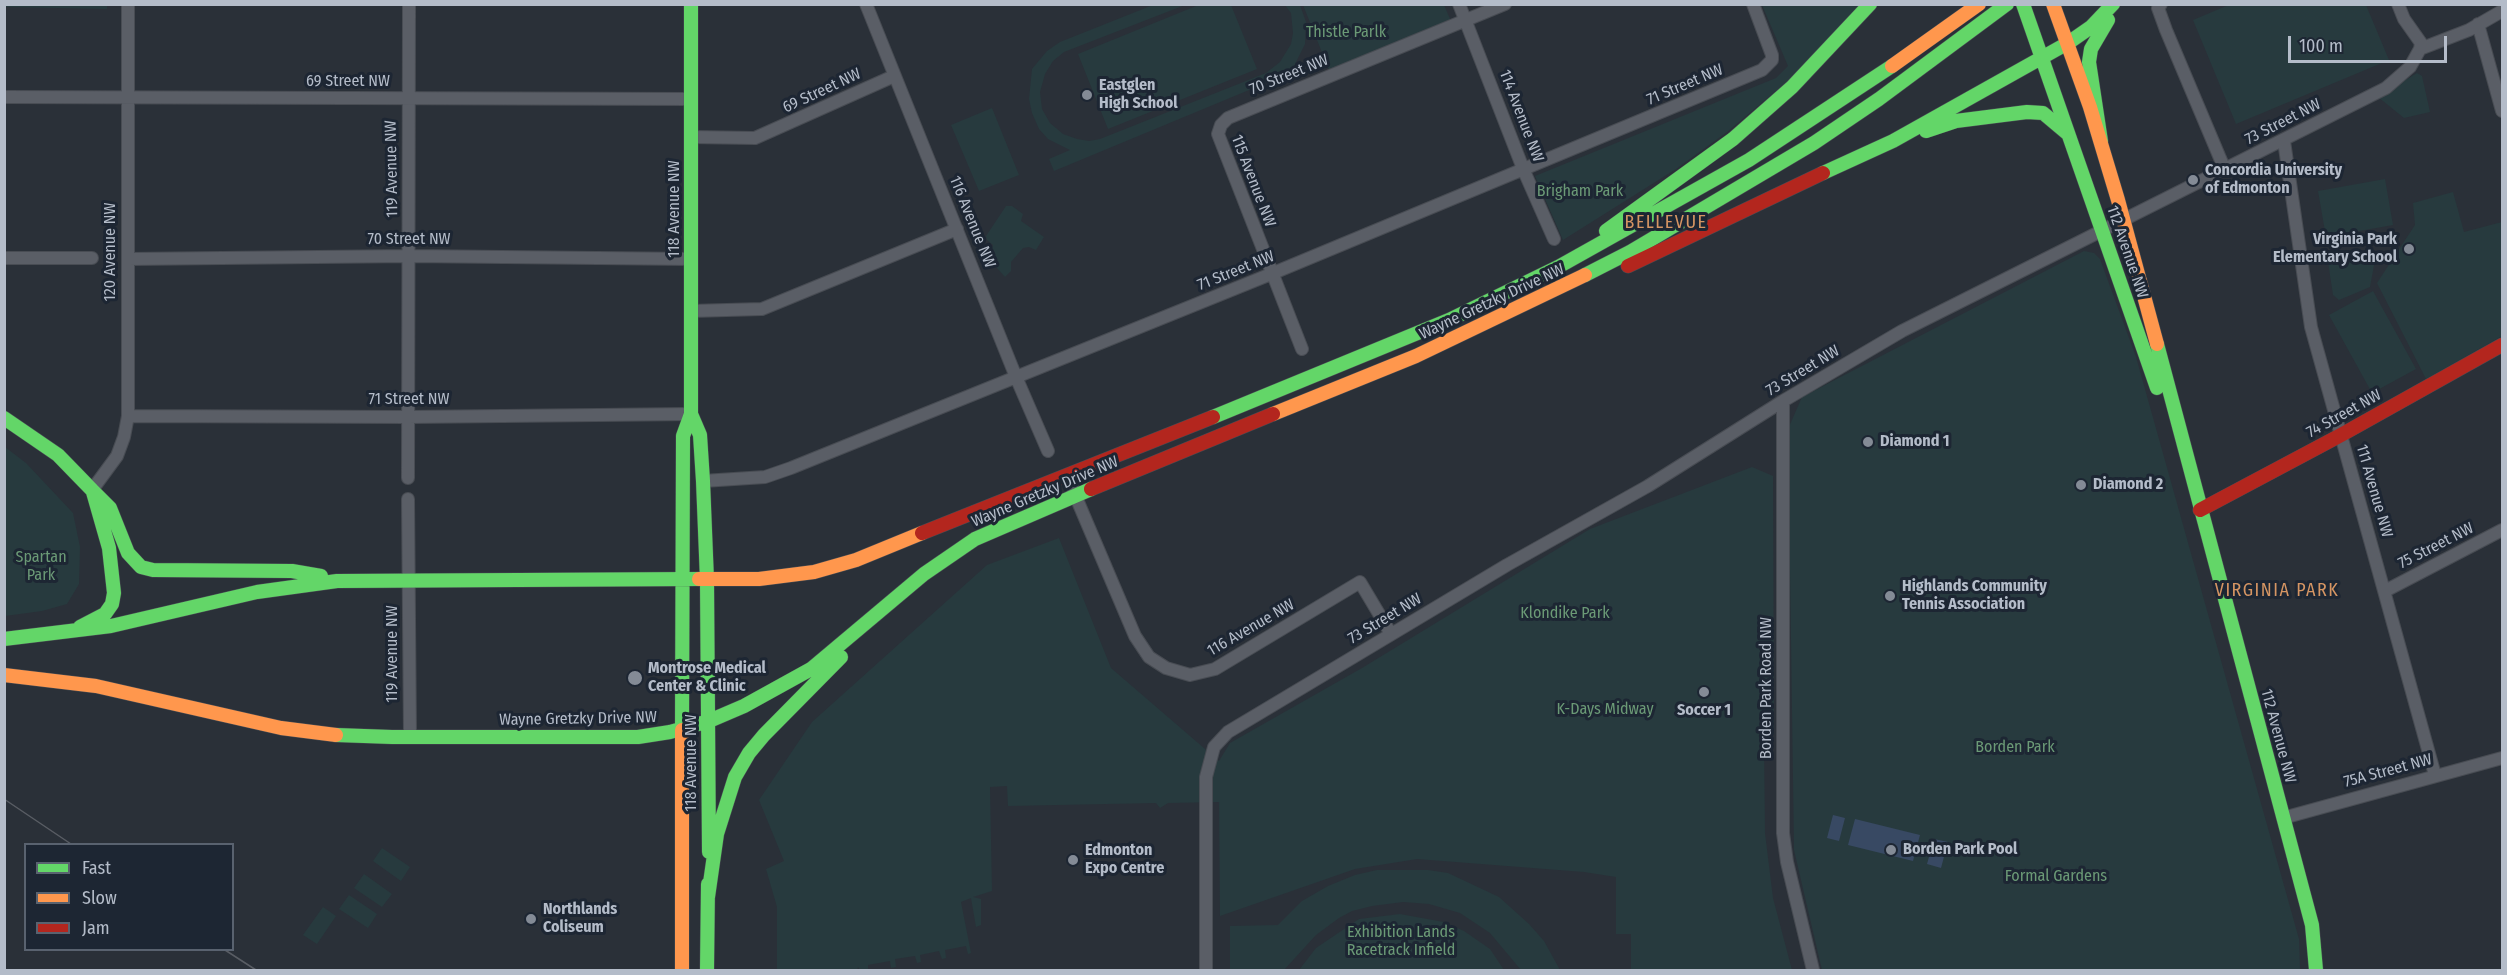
<!DOCTYPE html>
<style>
body{margin:0}
#map{position:relative;width:2507px;height:975px;overflow:hidden;background:#2a3038;font-family:"Fira Sans Condensed",sans-serif}
canvas{display:block}
.frame{position:absolute;inset:0;border:6px solid #b4bcc9;pointer-events:none}
.legend{position:absolute;left:24px;top:843px;width:210px;height:108px;box-sizing:border-box;background:#1d2633;border:2px solid #59626f;margin:0;padding:8px 10px;list-style:none;font-size:18px;color:#b4bcc9}
.legend li{display:flex;align-items:center;gap:12px;height:30px}
.legend b{width:30px;border:2px solid #59626f}
.scale{position:absolute;left:2288px;top:36px;width:159px;height:27px;box-sizing:border-box;border:3px solid #b4bcc9;border-top:0;padding-left:8px;font-size:18px;line-height:21px;white-space:nowrap;color:#b4bcc9;-webkit-text-stroke:4px #1d2633;paint-order:stroke}
</style>
<div id="map">
<canvas width="2507" height="975"></canvas>
<div class="frame"></div>
<ul class="legend">
<li><b style="height:8px;background:#63d668"></b>Fast</li>
<li><b style="height:8px;background:#ff974d"></b>Slow</li>
<li><b style="height:8px;background:#b3261e"></b>Jam</li>
</ul>
<div class="scale">100 m</div>
</div>
<script>
const ctx = document.querySelector('canvas').getContext('2d');
ctx.lineJoin = 'round';
function fill(path, color) {
  ctx.fillStyle = color;
  ctx.fill(path, 'evenodd');
}
function shape(rows) {
  const path = new Path2D();
  for (const r of rows) {
    path.moveTo(r[0], r[1]);
    for (let i = 2; i < r.length; i += 2) path.lineTo(r[i], r[i + 1]);
  }
  return path;
}
function stroke(path, color, width, dash) {
  ctx.strokeStyle = color;
  ctx.lineWidth = width;
  ctx.lineCap = dash ? 'butt' : 'round';
  ctx.setLineDash(dash || []);
  ctx.stroke(path);
}
function drawText(font, color, halo, rows, align = 'center') {
  ctx.font = font + ' "Fira Sans Condensed",sans-serif';
  ctx.lineWidth = 6;
  ctx.setLineDash([]);
  ctx.textBaseline = 'middle';
  ctx.strokeStyle = halo;
  ctx.fillStyle = color;
  for (const [text, x, y, turn = 0] of rows) {
    ctx.save();
    ctx.translate(x, y);
    ctx.rotate((+turn || 0) * Math.PI / 180);
    ctx.textAlign = isNaN(turn) ? turn : align;
    if (halo) ctx.strokeText(text, 0, 0);
    ctx.fillText(text, 0, 0);
    ctx.restore();
  }
}
fill(shape([
 [5,4,107,4,107,9,5,7],
 [1201,4,1231,5,1257,69,1108,129,1078,54],
 [2231,4,2366,5,2389,60,2236,124,2193,20],
 [1153,5,1185,5,1064,52,1053,61,1045,74,1040,92,1042,109,1050,123,1063,134,1077,139,1089,141,1100,139,1266,73,1280,62,1291,44,1293,33,1291,13,1285,5,1300,5,1306,22,1305,44,1293,68,1278,78,1054,171,1049,159,1070,150,1048,139,1039,129,1032,113,1029,99,1032,69,1047,51,1060,42],
 [1303,5,1444,5,1451,21,1329,70],
 [1762,5,1860,5,1795,75,1727,132,1676,169,1563,240,1535,176,1776,78,1788,66],
 [2417,73,2422,76,2430,112,2404,118,2378,97],
 [992,108,1019,175,979,191,951,125],
 [2385,179,2393,225,2326,237,2318,191],
 [2453,192,2464,232,2502,222,2502,336,2426,379,2377,283,2415,225,2413,203],
 [1006,206,1012,206,1023,214,1021,221,1044,237,1036,250,1029,247,1023,248,1011,262,1011,271,1005,277,989,259,993,245,987,240,986,236],
 [2359,249,2375,260,2370,287,2339,300,2333,295,2327,255],
 [2084,251,2094,253,2100,259,2136,357,2299,939,2300,970,1822,970,1794,850,1788,429,1802,397],
 [2373,291,2416,369,2372,393,2329,315],
 [5,447,26,463,73,513,80,547,79,584,67,604,42,611,5,616],
 [1752,467,1773,476,1774,734,1764,744,1765,833,1773,898,1792,970,1631,970,1631,934,1616,934,1616,877,1584,872,1417,859,1355,869,1220,916,1219,802,1168,803,1160,808,1156,803,1008,806,1007,786,990,787,992,891,973,897,981,899,981,925,976,927,971,898,961,902,971,953,968,954,966,946,945,950,946,958,942,959,939,951,920,955,921,962,917,963,915,956,895,959,896,967,891,968,890,961,868,965,868,970,860,970,858,967,857,970,777,970,777,907,766,869,784,861,759,800,812,722,987,565,1059,538,1111,668,1219,761,1230,743,1362,668,1590,529],
 [382,848,410,867,401,881,373,861],
 [1377,870,1428,870,1448,873,1499,897,1529,924,1544,941,1560,970,1521,970,1490,933,1460,913,1429,904,1403,902,1372,906,1352,911,1339,918,1316,935,1284,970,1230,970,1230,926,1278,925,1302,901,1328,886,1355,875],
 [364,874,392,894,382,907,354,888],
 [349,895,377,914,368,928,339,909],
 [323,907,336,916,317,944,303,935],
 [1400,914,1444,922,1464,931,1490,949,1504,970,1299,970,1316,948,1359,919]
]), '#273a3e');
fill(shape([
 [1833,815,1845,818,1839,841,1827,838],
 [1855,819,1920,835,1913,861,1848,845],
 [1934,839,1948,842,1941,868,1927,864]
]), '#384963');
const street = shape([
 [866,4,1016,377,1048,451],
 [1459,4,1524,171,1554,239],
 [2161,4,2158,8,2166,30,2225,170],
 [2398,4,2404,19,2421,43,2420,49],
 [2478,24,2502,111],
 [2420,49,2469,30,2502,11],
 [4,97,691,99],
 [691,137,755,138,894,76],
 [2284,141,2311,327,2435,775],
 [4,258,92,258],
 [128,259,410,256,691,259],
 [691,311,762,309,957,229],
 [1302,349,1218,134,1221,125,1228,118,1505,4],
 [1783,401,1783,833,1787,862,1813,970],
 [128,416,408,417,691,414],
 [1067,476,1135,636,1149,657,1166,668,1190,675,1215,669,1360,582,1391,634],
 [408,478,409,4],
 [703,481,765,477,791,468,1271,274,1762,70,1772,60,1772,55,1753,4],
 [92,490,117,456,124,437,128,416,128,4],
 [408,499,410,737],
 [2385,591,2502,530],
 [2283,818,2502,758],
 [1206,970,1206,777,1214,747,1228,732,1507,565,1648,486,1783,401,1902,331,2386,88,2410,67,2420,49]
]);
const fast = shape([
 [2023,4,2157,388],
 [1926,131,1956,121,2027,112,2043,113,2068,134],
 [2101,141,2089,62,2091,49,2108,20],
 [1823,173,1893,141,2068,43,2091,27,2113,4],
 [1606,231,1733,139,1792,87,1870,4],
 [1585,275,1630,252,1814,143,1879,99,2007,4],
 [2157,344,2312,925,2316,970],
 [691,414,700,435,703,481,707,580,709,852],
 [1213,417,1449,320,1558,267,1749,160,1892,66],
 [4,418,58,455,92,490],
 [92,490,110,508,128,553,141,567,153,570,292,571,321,576],
 [80,627,105,614,112,604,114,593,109,548,93,492],
 [4,639,111,626,257,592,337,581,699,579],
 [682,730,683,436,691,414,691,4],
 [336,735,392,737,638,737,670,732,709,721,744,706,811,669,924,574,975,539,1091,489],
 [708,897,717,834,735,777,749,753,764,735,841,657],
 [707,970,708,884]
]);
const slow = shape([
 [2053,4,2090,107,2118,200,2157,344],
 [1892,66,1979,4],
 [1273,414,1416,356,1585,275],
 [699,579,759,579,814,572,856,560,922,533],
 [4,675,96,686,281,728,336,735],
 [682,730,682,970]
]);
const jam = shape([
 [1628,266,1823,173],
 [1091,489,1273,414],
 [2200,510,2341,435,2502,345],
 [922,533,1213,417]
]);
stroke(street, '#484c53', 14);
stroke(fast, '#484c53', 15);
stroke(slow, '#484c53', 15);
stroke(jam, '#484c53', 15);
stroke(street, '#5a5e66', 12);
stroke(fast, '#63d668', 14);
stroke(slow, '#ff974d', 14);
stroke(jam, '#b3261e', 14);
stroke(shape([
 [4,799,71,844],
 [225,950,256,970]
]), '#595d64', 1.5);
for (const [x, y, r, color] of [
 [1087,95,6,"#848b96"],
 [2193,180,6,"#848b96"],
 [2409,249,6,"#848b96"],
 [1868,442,6,"#848b96"],
 [2081,485,6,"#848b96"],
 [1890,596,6,"#848b96"],
 [635,678,8,"#848b96"],
 [1704,692,6,"#848b96"],
 [1891,850,6,"#848b96"],
 [1073,860,6,"#848b96"],
 [531,919,6,"#848b96"]
]) {
  const dot = new Path2D();
  dot.arc(x, y, r, 0, 2 * Math.PI);
  ctx.fillStyle = color;
  ctx.fill(dot);
  stroke(dot, '#1d2633', 2);
}
drawText('16px', '#6b9a76', '#1d2633', [
 ["Thistle Parlk",1346,33],
 ["Brigham Park",1580,192],
 ["Spartan",41,558],
 ["Park",41,576],
 ["Klondike Park",1565,614],
 ["K-Days Midway",1605,710],
 ["Borden Park",2015,748],
 ["Formal Gardens",2056,877],
 ["Exhibition Lands",1401,933],
 ["Racetrack Infield",1401,951]
]);
drawText('16px', '#b4bcc9', '#1d2633', [
 ["70 Street NW",1289,75,-22],
 ["69 Street NW",348,82],
 ["71 Street NW",1685,85,-23],
 ["69 Street NW",822,91,-25],
 ["114 Avenue NW",1521,116,69],
 ["73 Street NW",2283,122,-27],
 ["119 Avenue NW",392,169,-91],
 ["115 Avenue NW",1253,181,69],
 ["118 Avenue NW",675,209,-90],
 ["116 Avenue NW",972,222,68],
 ["70 Street NW",409,240],
 ["120 Avenue NW",111,252,-90],
 ["112 Avenue NW",2127,252,71],
 ["71 Street NW",1236,271,-22],
 ["Wayne Gretzky Drive NW",1492,302,-25],
 ["73 Street NW",1803,371,-31],
 ["71 Street NW",409,400],
 ["74 Street NW",2344,414,-29],
 ["111 Avenue NW",2374,491,74],
 ["Wayne Gretzky Drive NW",1045,492,-23],
 ["75 Street NW",2436,546,-27],
 ["73 Street NW",1385,619,-31],
 ["116 Avenue NW",1251,628,-30],
 ["119 Avenue NW",393,654,-90],
 ["Borden Park Road NW",1767,688,-90],
 ["Wayne Gretzky Drive NW",578,719,-1],
 ["112 Avenue NW",2278,736,75],
 ["118 Avenue NW",692,763,-90],
 ["75A Street NW",2388,771,-15]
]);
drawText('bold 16px', '#b4bcc9', '#1d2633', [
 ["Eastglen",1099,86],
 ["High School",1099,104],
 ["Concordia University",2205,171],
 ["of Edmonton",2205,189],
 ["Virginia Park",2397,240,"right"],
 ["Elementary School",2397,258,"right"],
 ["Diamond 1",1880,442],
 ["Diamond 2",2093,485],
 ["Highlands Community",1902,587],
 ["Tennis Association",1902,605],
 ["Montrose Medical",648,669],
 ["Center & Clinic",648,687],
 ["Soccer 1",1704,711,"center"],
 ["Borden Park Pool",1903,850],
 ["Edmonton",1085,851],
 ["Expo Centre",1085,869],
 ["Northlands",543,910],
 ["Coliseum",543,928]
], 'left');
ctx.letterSpacing = '1.5px';
drawText('18px', '#d59563', '#1d2633', [
 ["BELLEVUE",1666,223],
 ["VIRGINIA PARK",2277,591]
]);
ctx.letterSpacing = '0px';
</script>
